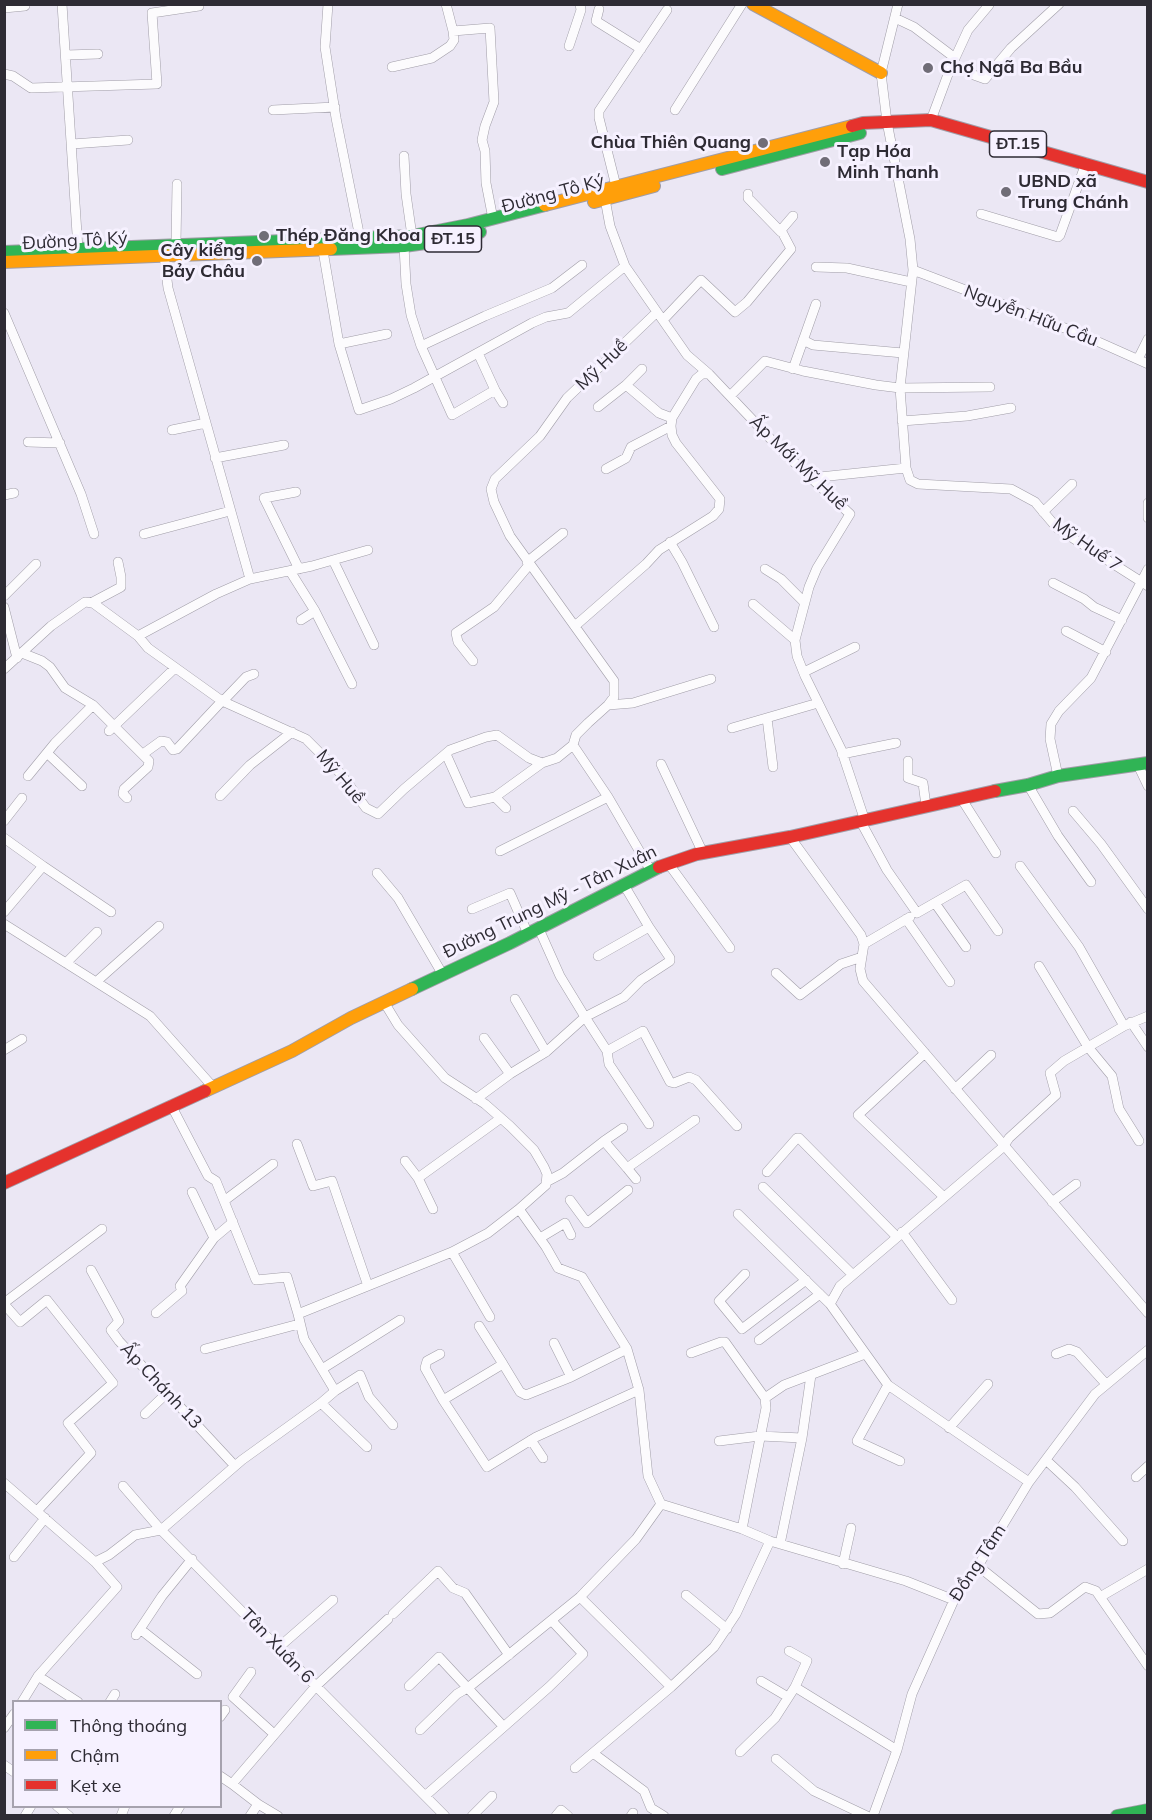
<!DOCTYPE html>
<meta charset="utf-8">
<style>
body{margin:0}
#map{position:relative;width:1152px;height:1820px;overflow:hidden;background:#ebe7f4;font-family:Mulish,sans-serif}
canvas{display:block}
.frame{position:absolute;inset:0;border:6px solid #2e2b34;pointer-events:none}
.legend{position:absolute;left:12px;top:1700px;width:210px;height:108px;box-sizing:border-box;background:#f6f1ff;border:2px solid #a6a2ae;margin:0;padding:8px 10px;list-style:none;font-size:18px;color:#2e2b34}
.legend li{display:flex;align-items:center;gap:12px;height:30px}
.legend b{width:30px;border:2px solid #a6a2ae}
</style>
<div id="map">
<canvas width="1152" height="1820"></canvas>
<div class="frame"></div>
<ul class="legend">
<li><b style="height:8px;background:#30b455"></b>Thông thoáng</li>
<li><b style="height:8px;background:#ff9f0a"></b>Chậm</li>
<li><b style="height:8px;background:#e5322d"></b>Kẹt xe</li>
</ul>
</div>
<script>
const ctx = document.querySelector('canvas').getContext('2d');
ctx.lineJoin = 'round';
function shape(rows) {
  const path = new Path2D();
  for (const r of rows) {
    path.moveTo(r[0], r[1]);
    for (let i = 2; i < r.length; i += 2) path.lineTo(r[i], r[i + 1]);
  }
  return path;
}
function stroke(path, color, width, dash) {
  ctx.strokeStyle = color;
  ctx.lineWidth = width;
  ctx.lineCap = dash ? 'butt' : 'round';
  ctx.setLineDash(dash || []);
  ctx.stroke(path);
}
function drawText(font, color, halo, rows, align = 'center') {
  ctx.font = font + ' Mulish,sans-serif';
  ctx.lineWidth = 6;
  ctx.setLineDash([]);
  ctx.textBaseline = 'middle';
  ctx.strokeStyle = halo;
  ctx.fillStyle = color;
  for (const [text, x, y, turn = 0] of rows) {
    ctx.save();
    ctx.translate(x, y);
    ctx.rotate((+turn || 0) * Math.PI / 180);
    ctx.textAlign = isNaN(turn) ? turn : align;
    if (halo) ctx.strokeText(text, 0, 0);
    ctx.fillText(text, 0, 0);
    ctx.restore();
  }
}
const street = shape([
 [62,4,78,249],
 [328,4,325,47,336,118,360,238],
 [446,4,453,31,490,28,494,102,485,126,482,140,485,151,486,183,493,219],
 [898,4,881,73,887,122,910,239,913,270,900,388,906,468,910,480,918,484,1011,489,1035,502,1057,528,1148,586],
 [4,8,25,6],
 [599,9,596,21,641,49],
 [895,18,914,27,955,58],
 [569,46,581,10,580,4],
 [66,55,98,54],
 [392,67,432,58,450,46,454,40,453,31],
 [4,74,13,76,31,88,157,84,152,13,199,6,199,4],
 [971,74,985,79,1011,48,1059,4],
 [273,110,335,107],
 [675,110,742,4],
 [931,120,950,69,968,30,989,5],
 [72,144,128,140],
 [404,156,406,194,412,236],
 [616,186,599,118,599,111,667,10],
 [748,194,748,198,781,232],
 [605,199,610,226,625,266,687,355,709,374,783,452,850,514,817,568,809,587,795,640,797,656,805,676,841,749,865,821],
 [981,214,1058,237,1060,235,1086,163],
 [176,244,177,184],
 [322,245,339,344,359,410,391,399,414,388,532,323,546,317,568,313,625,266],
 [404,246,406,284,411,315,421,346,452,415,495,390,478,353],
 [164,255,168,288,250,579],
 [816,267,847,268,911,282],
 [913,270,1083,335,1148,364],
 [4,313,81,494,94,534],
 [663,320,701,280,735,312,747,302,791,249,781,230,793,216],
 [803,340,813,345,903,353],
 [339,344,387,334],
 [421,346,485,316,552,288,582,265],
 [1138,359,1148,339],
 [793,369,816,304],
 [626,385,642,369],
 [495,390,503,403],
 [730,396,765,361,803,371,876,385,900,388,990,387],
 [598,407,626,385,659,413,672,418],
 [902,421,967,416,1011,408],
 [172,430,206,423],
 [28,442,60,443],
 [215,458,284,445],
 [606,469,626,458,631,447,671,426],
 [810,478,906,468],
 [296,492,264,498,299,569],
 [4,495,14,493],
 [1148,503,1148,518],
 [1043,512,1072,484],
 [144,534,230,511],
 [670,542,682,562,714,627],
 [333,560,374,645],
 [527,562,563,533],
 [765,569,781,579,805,603],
 [290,571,315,611,301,620],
 [1053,583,1084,599,1094,607,1122,620],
 [4,596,36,564],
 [91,603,121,587,121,577,118,562],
 [753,604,795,640],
 [4,607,17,658],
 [315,611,352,684],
 [575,626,646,564,659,550,713,516,719,509,720,499,676,443,672,435,671,426,672,418,696,379,702,374,709,374],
 [1066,631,1106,652],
 [138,636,216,594,250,579,312,566,368,550],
 [22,653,42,661,50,667,65,688,93,705,55,743,28,776],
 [473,661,458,642,456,633,494,607,529,565],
 [4,669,51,626,85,602,93,603,138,636,148,648,222,701,306,739,341,774,366,808,378,814,404,789,450,750,486,737,497,735,529,758,542,763,557,758,573,745,576,735,588,723,608,705,614,697,614,681,510,536,494,502,491,489,495,479,540,436,567,398,657,312],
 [804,672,855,647],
 [223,701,246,677,254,674],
 [93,705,149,761,148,767,124,789,123,794,127,798],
 [608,705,633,703,711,679],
 [767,718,773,767],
 [732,728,818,703],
 [109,731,175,668],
 [573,745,608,797,651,871],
 [47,753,82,786],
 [143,754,161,741,167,742,173,750,177,749,222,701],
 [446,754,468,803,495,797,506,808],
 [842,754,896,743],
 [908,761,908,778,923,783,926,806],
 [661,764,703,853],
 [1138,765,1148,786],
 [1058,776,1050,739,1051,724,1059,711,1091,678,1148,569],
 [1028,785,1058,836,1091,882],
 [220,796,250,765,292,732],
 [495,797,542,763],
 [961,798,996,853],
 [1073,811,1101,844,1148,909],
 [4,821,22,798],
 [861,822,887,870,917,913,966,885,998,931],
 [790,837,861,935,864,944,860,969,863,981,1148,1313],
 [4,838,43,866,4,912],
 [500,851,608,797],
 [668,863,730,948],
 [43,866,111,912],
 [1020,866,1079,947,1124,1026],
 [377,873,398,898,443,975],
 [624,885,649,927],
 [935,903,966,947],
 [472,909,510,893,528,934],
 [906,919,950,982],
 [4,924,150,1016,213,1087],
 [864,944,910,917],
 [598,956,649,927,670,958,670,961,641,980,624,997,585,1017,607,1051,643,1031,670,1082,674,1083,689,1077,696,1080,737,1126],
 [66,963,97,932],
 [1039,966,1088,1047,1112,1076,1119,1109,1139,1141],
 [776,973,800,995,841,964,862,957],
 [96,982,159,926],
 [515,999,546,1052],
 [384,1002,398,1025,445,1078,485,1104,510,1126,534,1150,544,1167,547,1174,546,1185,519,1209,546,1247,558,1268,582,1277,627,1349,639,1390,648,1476,661,1504,742,1529,770,1541,906,1581,954,1600],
 [1131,1022,1148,1047],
 [484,1038,510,1074],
 [4,1050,22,1039],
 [607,1051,609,1064,649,1124],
 [925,1053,858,1115,944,1197],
 [955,1089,991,1055],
 [476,1099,510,1074,546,1052,585,1017,560,976,539,929],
 [171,1105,208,1176,216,1181,256,1280,287,1277,298,1314],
 [604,1141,623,1128],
 [297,1144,313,1186,332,1181,368,1286],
 [405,1161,418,1178],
 [627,1168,636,1179],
 [767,1172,797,1138,799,1138,897,1237],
 [546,1182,563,1173,604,1141,627,1168,695,1120],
 [763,1187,853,1275],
 [192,1192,214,1238],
 [570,1200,587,1223,628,1190],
 [224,1201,273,1164],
 [1052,1202,1076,1184],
 [433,1209,418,1178,501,1118],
 [738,1214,830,1304],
 [902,1232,952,1300],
 [540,1238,565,1223,571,1235],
 [452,1252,490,1317],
 [91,1270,119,1321,111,1330,119,1341,235,1466],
 [745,1274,719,1301,742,1329,806,1280],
 [4,1303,102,1229],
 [4,1304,20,1322,47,1300,113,1383,68,1423,91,1453,37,1511],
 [156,1313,182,1291,180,1286,214,1238,233,1222],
 [759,1340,820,1294],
 [554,1343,571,1377],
 [205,1349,299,1324],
 [691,1353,721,1342,725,1342,765,1398],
 [440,1354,427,1361,425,1368,443,1400,487,1467,536,1437,639,1390],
 [1056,1354,1069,1349,1077,1352,1106,1384],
 [503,1364,520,1392,526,1395,571,1377,627,1349],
 [322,1369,400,1320],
 [888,1385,857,1441,900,1461],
 [335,1391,360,1375,369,1397,393,1425],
 [443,1400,503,1364,479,1326],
 [321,1403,367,1447],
 [145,1414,167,1393],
 [949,1428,988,1384],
 [531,1440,543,1458],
 [719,1441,760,1436,802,1438],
 [1046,1460,1075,1487,1123,1541],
 [1136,1477,1148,1466],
 [1029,1482,888,1385,830,1304,840,1286,1003,1147,1009,1138,1056,1095,1050,1073,1064,1061,1124,1026,1148,1016],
 [4,1483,95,1562,109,1555,135,1535,161,1530,445,1816],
 [123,1486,161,1530,242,1460,321,1403,335,1391,304,1339,298,1314,452,1252,488,1233,519,1209],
 [742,1529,766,1408,765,1398,784,1385,865,1354],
 [780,1544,802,1438,811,1375],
 [14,1557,45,1518],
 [843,1564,851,1528],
 [978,1566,1038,1614,1050,1613,1085,1587,1096,1591,1148,1666],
 [686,1595,727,1629],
 [580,1597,671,1687],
 [1100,1597,1148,1569],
 [393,1614,438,1571,453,1588,465,1593,509,1655],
 [140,1629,197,1674],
 [136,1635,162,1596,192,1559],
 [278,1648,333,1600],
 [251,1672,233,1697,274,1734],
 [38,1676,78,1702],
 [761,1681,788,1697],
 [409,1686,439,1657,503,1726],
 [795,1687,897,1750],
 [22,1702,38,1676,117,1587,95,1562],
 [110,1702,115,1694],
 [220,1717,225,1710],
 [4,1728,14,1714],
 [420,1730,457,1694,469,1687,580,1597,636,1539,661,1504],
 [740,1752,775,1718,795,1687,807,1661,789,1651],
 [593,1753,644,1791,651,1808,664,1816],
 [776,1759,814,1791,867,1816],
 [4,1765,14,1772],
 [575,1768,671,1687,714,1647,736,1614,770,1541],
 [220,1776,232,1784,316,1686,388,1619],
 [232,1784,258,1804,278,1816],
 [425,1796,549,1687,583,1654,552,1621],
 [57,1806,69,1816],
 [25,1816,31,1806],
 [121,1816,125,1806],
 [174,1816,180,1806],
 [250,1816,258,1804],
 [472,1816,492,1796],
 [556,1816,561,1810,568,1816],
 [631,1816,633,1813],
 [873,1816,897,1750,912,1694,954,1600,978,1566,1029,1482,1095,1394,1148,1350]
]);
const fast = shape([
 [722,169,860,133],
 [331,249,404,246,447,240,480,232],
 [4,252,412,236,468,225,545,205],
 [995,791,1028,785,1058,776,1148,763],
 [412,989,510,943,659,867],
 [1117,1816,1148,1810]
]);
const slow = shape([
 [753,4,881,73],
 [594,202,654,186],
 [545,205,852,126],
 [4,262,331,249],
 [205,1091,292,1051,351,1018,412,989]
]);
const jam = shape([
 [852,126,863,123,931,120,1148,182],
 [659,867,697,854,790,837,995,791],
 [4,1183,205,1091]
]);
stroke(street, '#a09da7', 10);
stroke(fast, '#a09da7', 14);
stroke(slow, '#a09da7', 14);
stroke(jam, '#a09da7', 14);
stroke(street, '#fcfbfd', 9);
stroke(fast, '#30b455', 12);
stroke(slow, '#ff9f0a', 12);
stroke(jam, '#e5322d', 12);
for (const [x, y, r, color] of [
 [928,68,6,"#706d77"],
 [763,143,6,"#706d77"],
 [825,162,6,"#706d77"],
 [1006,192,6,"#706d77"],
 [264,236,6,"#706d77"],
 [257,261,6,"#706d77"]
]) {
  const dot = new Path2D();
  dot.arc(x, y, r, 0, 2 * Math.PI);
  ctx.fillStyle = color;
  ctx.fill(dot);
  stroke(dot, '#f6f1ff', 2);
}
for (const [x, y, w] of [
 [1018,144,57],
 [453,239,57]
]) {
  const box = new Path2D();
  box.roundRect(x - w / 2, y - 13, w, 26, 4.5);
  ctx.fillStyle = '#f6f1ff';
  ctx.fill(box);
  stroke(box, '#2e2b34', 1.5);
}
drawText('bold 16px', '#2e2b34', null, [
 ["ĐT.15",1018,144],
 ["ĐT.15",453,239]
]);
drawText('bold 18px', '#2e2b34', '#f6f1ff', [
 ["Chợ Ngã Ba Bầu",940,68],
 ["Chùa Thiên Quang",751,143,"right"],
 ["Tạp Hóa",837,152],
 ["Minh Thanh",837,173],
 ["UBND xã",1018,182],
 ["Trung Chánh",1018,203],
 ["Thép Đăng Khoa",276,236],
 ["Cây kiểng",245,251,"right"],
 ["Bảy Châu",245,272,"right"]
], 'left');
drawText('18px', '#2e2b34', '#f6f1ff', [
 ["Đường Tô Ký",553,194,-15],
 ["Đường Tô Ký",75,241,-3],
 ["Nguyễn Hữu Cầu",1031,316,21],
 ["Mỹ Huề",602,365,-44],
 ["Ấp Mới Mỹ Huề",798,463,44],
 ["Mỹ Huế 7",1087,545,35],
 ["Mỹ Huề",340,777,50],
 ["Đường Trung Mỹ - Tân Xuân",550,902,-26],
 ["Ấp Chánh 13",161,1386,47],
 ["Đồng Tâm",978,1563,-57],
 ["Tân Xuân 6",277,1646,46]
]);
</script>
